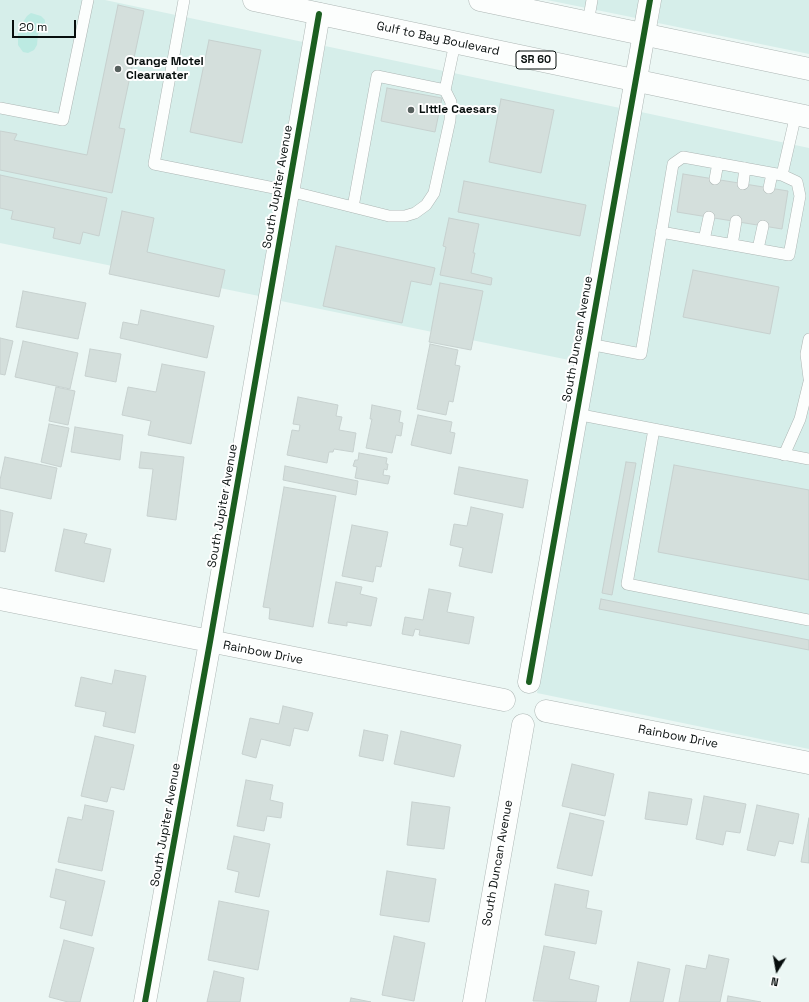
<!DOCTYPE html>
<style>
body{margin:0}
#map{position:relative;width:809px;height:1002px;overflow:hidden;background:#ebf7f4;font-family:"Space Grotesk",sans-serif}
canvas{display:block}
.north{position:absolute;left:757px;top:950px;width:40px;height:40px;-webkit-text-stroke:3px #fff;paint-order:stroke;rotate:191deg;font-size:11px;font-weight:700;line-height:16px;text-align:center;color:#070e0d}
.north::after{content:'';display:block;margin:auto;width:14px;height:18px;background:#070e0d;clip-path:polygon(50% 0,100% 100%,50% 72%,0 100%)}
.scale{position:absolute;left:12px;top:20px;width:64px;height:18px;box-sizing:border-box;border:2px solid #070e0d;border-top:0;padding-left:5px;font-size:12px;line-height:14px;white-space:nowrap;color:#070e0d;-webkit-text-stroke:3px #fff;paint-order:stroke}
</style>
<div id="map">
<canvas width="809" height="1002"></canvas>
<div class="north">N</div>
<div class="scale">20 m</div>
</div>
<script>
const ctx = document.querySelector('canvas').getContext('2d');
ctx.lineJoin = 'round';
function fill(path, color) {
  ctx.fillStyle = color;
  ctx.fill(path, 'evenodd');
}
function shape(rows) {
  const path = new Path2D();
  for (const r of rows) {
    path.moveTo(r[0], r[1]);
    for (let i = 2; i < r.length; i += 2) path.lineTo(r[i], r[i + 1]);
  }
  return path;
}
function stroke(path, color, width, dash) {
  ctx.strokeStyle = color;
  ctx.lineWidth = width;
  ctx.lineCap = dash ? 'butt' : 'round';
  ctx.setLineDash(dash || []);
  ctx.stroke(path);
}
function drawText(font, color, halo, rows, align = 'center') {
  ctx.font = font + ' "Space Grotesk",sans-serif';
  ctx.lineWidth = 4;
  ctx.setLineDash([]);
  ctx.textBaseline = 'middle';
  ctx.strokeStyle = halo;
  ctx.fillStyle = color;
  for (const [text, x, y, turn = 0] of rows) {
    ctx.save();
    ctx.translate(x, y);
    ctx.rotate((+turn || 0) * Math.PI / 180);
    ctx.textAlign = isNaN(turn) ? turn : align;
    if (halo) ctx.strokeText(text, 0, 0);
    ctx.fillText(text, 0, 0);
    ctx.restore();
  }
}
fill(shape([
 [0,0,105,0,303,42,259,296,0,243],
 [547,0,639,0,636,18],
 [661,0,809,0,809,54,658,23],
 [325,46,620,108,574,361,281,301],
 [641,112,809,148,809,749,537,693]
]), '#d6eeea');
fill(shape([
 [31,13,41,16,45,20,45,24,42,30,38,34,37,45,34,50,28,53,23,52,18,45,18,34,21,25,27,16]
]), '#bceae2');
const building = shape([
 [118,5,144,11,119,128,125,129,112,193,0,170,0,131,17,134,14,140,87,155,118,5],
 [209,40,261,50,242,143,190,132,209,40],
 [387,88,442,98,435,132,381,121,387,88],
 [501,99,554,110,541,173,489,162,501,99],
 [683,174,788,191,782,229,677,212,683,174],
 [0,175,107,198,99,236,83,232,80,244,53,238,55,228,11,219,13,211,0,208,0,175],
 [464,181,586,205,580,236,458,212,464,181],
 [122,211,154,218,147,252,225,270,219,297,109,274,122,211],
 [449,218,479,224,473,253,475,253,471,273,492,278,491,285,440,275,446,247,443,246,449,218],
 [336,246,435,268,431,285,411,281,402,323,323,306,336,246],
 [693,270,779,287,770,334,683,317,693,270],
 [440,283,483,291,471,350,429,342,440,283],
 [23,291,86,303,78,339,16,327,23,291],
 [141,310,214,326,207,358,120,338,123,322,138,325,141,310],
 [0,338,13,341,5,375,0,374,0,338],
 [23,341,78,353,70,389,15,377,23,341],
 [430,344,458,350,455,365,460,366,453,402,449,401,446,415,417,409,430,344],
 [90,349,121,354,116,382,85,376,90,349],
 [162,364,205,372,191,444,148,435,151,421,122,415,128,387,156,392,162,364],
 [56,387,75,391,68,425,49,421,56,387],
 [298,397,338,405,336,416,342,417,339,430,356,433,353,452,334,449,333,452,329,452,327,463,287,455,292,430,299,431,300,425,293,424,298,397],
 [372,405,401,411,399,422,403,423,401,436,396,435,392,453,366,448,372,419,370,419,372,405],
 [418,415,452,422,450,432,455,433,451,454,411,445,418,415],
 [49,424,69,428,61,467,41,462,49,424],
 [75,427,123,435,120,460,71,452,75,427],
 [141,452,184,457,176,520,147,516,153,469,139,468,141,452],
 [359,453,387,458,386,464,388,464,387,470,384,469,383,475,390,476,388,484,355,478,357,467,353,466,355,460,358,460,359,453],
 [5,457,57,468,51,499,0,488,0,480,5,457],
 [626,462,636,463,612,595,602,593,626,462],
 [674,465,809,490,809,580,658,552,674,465],
 [285,466,358,481,356,495,283,480,285,466],
 [459,467,528,480,523,508,454,494,459,467],
 [284,487,336,496,313,627,269,619,270,608,263,607,284,487],
 [471,507,503,514,492,573,459,566,463,548,450,545,454,524,467,526,471,507],
 [0,510,13,513,5,552,0,551,0,510],
 [352,525,388,532,381,567,376,566,373,582,342,576,352,525],
 [64,529,87,534,84,543,111,549,104,582,55,571,64,529],
 [336,582,362,587,360,594,377,598,371,626,347,622,347,626,328,623,336,582],
 [429,589,451,593,447,612,474,617,469,644,419,635,420,630,415,629,413,636,402,634,405,617,423,620,429,589],
 [601,599,809,640,809,650,599,609,601,599],
 [115,670,146,676,135,733,103,726,106,712,75,706,81,677,112,684,115,670],
 [283,706,313,713,308,731,294,728,290,746,261,739,256,758,242,754,250,718,279,724,283,706],
 [364,730,388,735,383,761,359,756,364,730],
 [401,731,461,745,454,777,394,764,401,731],
 [95,736,134,745,124,790,111,787,107,802,81,796,95,736],
 [572,764,614,774,605,816,562,806,572,764],
 [246,780,273,785,270,800,283,803,281,818,267,816,264,831,237,826,246,780],
 [649,792,692,799,687,825,645,819,649,792],
 [704,796,746,804,740,833,726,831,723,845,696,839,704,796],
 [412,802,450,807,444,849,407,845,412,802],
 [85,805,114,811,102,871,58,862,68,817,82,820,85,805],
 [757,805,799,814,793,844,779,841,775,856,747,850,757,805],
 [570,813,604,821,592,876,557,868,570,813],
 [809,818,809,863,801,862,809,818],
 [234,836,270,844,259,897,235,892,239,872,227,869,234,836],
 [56,869,105,881,92,936,60,928,66,901,50,897,56,869],
 [387,871,436,879,429,922,380,915,387,871],
 [555,884,589,891,586,908,602,911,596,944,545,935,555,884],
 [219,901,269,911,258,970,208,960,219,901],
 [394,936,425,943,414,1001,382,995,394,936],
 [64,940,94,948,80,1002,68,1002,49,997,64,940],
 [544,946,575,952,569,979,599,986,596,1002,533,1001,544,946],
 [709,955,729,959,720,1002,679,1002,686,965,706,969,709,955],
 [638,962,670,969,663,1002,630,1002,638,962],
 [214,971,244,978,240,1002,207,1002,214,971],
 [728,996,761,1002,727,1002,728,996],
 [351,998,371,1002,350,1002,351,998]
]);
fill(building, '#d4dfdc');
stroke(building, '#c7d1cf', 1);
const lane = shape([
 [184,0,154,164,289,191,389,216,405,216,415,213,426,205,434,193,450,120,451,102,445,90,455,43],
 [588,23,592,0],
 [0,108,63,120,88,0],
 [715,179,718,163],
 [743,184,745,168],
 [769,188,772,174],
 [353,207,377,76,445,90],
 [661,232,789,255,800,196,797,182,782,175],
 [704,240,709,217],
 [732,245,736,221],
 [758,249,763,226],
 [809,339,806,354,809,378],
 [589,344,641,354,673,164,683,157,782,175,796,114],
 [576,414,809,459],
 [654,429,627,584,809,620],
 [784,455,800,419,809,382]
]);
const street = shape([
 [0,599,504,700],
 [529,682,650,0],
 [546,711,809,763],
 [145,1002,210,642,319,14],
 [474,1002,523,725]
]);
const primary = shape([
 [254,0,809,117],
 [480,0,809,69]
]);
stroke(lane, '#adb6b4', 12);
stroke(street, '#adb6b4', 23);
stroke(primary, '#adb6b4', 23);
stroke(lane, '#fcfefd', 11);
stroke(street, '#fcfefd', 22);
stroke(primary, '#fcfefd', 22);
stroke(shape([
 [529,682,650,0],
 [145,1002,210,642,319,14]
]), '#1b5e20', 6);
for (const [x, y, r, color] of [
 [118,69,4,"#57605e"],
 [411,110,4,"#57605e"]
]) {
  const dot = new Path2D();
  dot.arc(x, y, r, 0, 2 * Math.PI);
  ctx.fillStyle = color;
  ctx.fill(dot);
  stroke(dot, '#fff', 1.5);
}
for (const [x, y, w] of [
 [536,60,40]
]) {
  const box = new Path2D();
  box.roundRect(x - w / 2, y - 9, w, 18, 3);
  ctx.fillStyle = '#fff';
  ctx.fill(box);
  stroke(box, '#070e0d', 1);
}
drawText('bold 11px', '#070e0d', null, [
 ["SR 60",536,60]
]);
drawText('12px', '#070e0d', '#fff', [
 ["Gulf to Bay Boulevard",438,39,12],
 ["South Jupiter Avenue",278,187,-80],
 ["South Duncan Avenue",578,339,-80],
 ["South Jupiter Avenue",223,506,-80],
 ["Rainbow Drive",263,653,11],
 ["Rainbow Drive",678,737,11],
 ["South Jupiter Avenue",166,825,-80],
 ["South Duncan Avenue",498,863,-80]
]);
drawText('bold 12px', '#070e0d', '#fff', [
 ["Orange Motel",126,62],
 ["Clearwater",126,76],
 ["Little Caesars",419,110]
], 'left');
</script>
